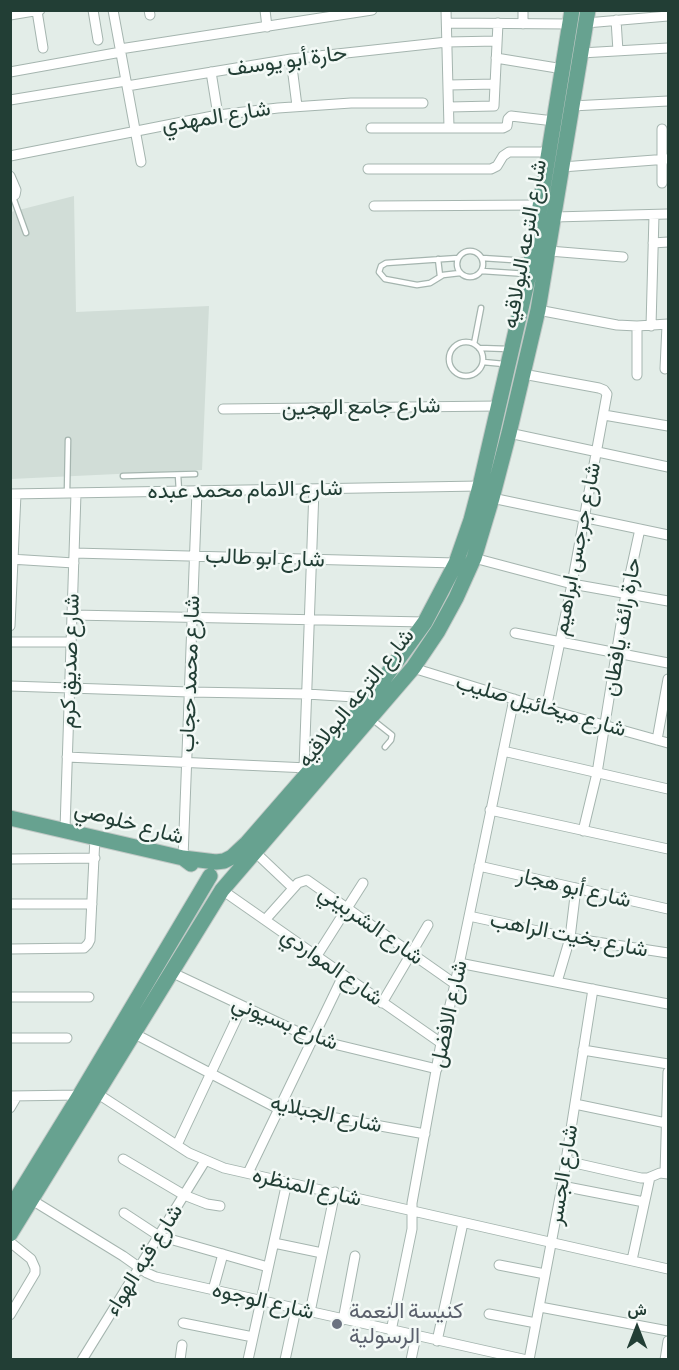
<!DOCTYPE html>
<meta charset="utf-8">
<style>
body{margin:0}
#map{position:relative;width:679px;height:1370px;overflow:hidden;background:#e3ede8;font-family:"Alegreya Sans",Vazirmatn,sans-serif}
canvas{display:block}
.frame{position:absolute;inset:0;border:12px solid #223e35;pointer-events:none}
.north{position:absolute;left:607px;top:1298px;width:60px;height:60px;-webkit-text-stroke:4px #f3f9f6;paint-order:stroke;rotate:0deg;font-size:16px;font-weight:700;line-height:24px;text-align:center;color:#223e35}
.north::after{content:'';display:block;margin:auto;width:21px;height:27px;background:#223e35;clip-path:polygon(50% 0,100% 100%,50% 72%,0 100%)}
</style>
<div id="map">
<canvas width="679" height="1370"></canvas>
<div class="frame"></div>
<div class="north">ش</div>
</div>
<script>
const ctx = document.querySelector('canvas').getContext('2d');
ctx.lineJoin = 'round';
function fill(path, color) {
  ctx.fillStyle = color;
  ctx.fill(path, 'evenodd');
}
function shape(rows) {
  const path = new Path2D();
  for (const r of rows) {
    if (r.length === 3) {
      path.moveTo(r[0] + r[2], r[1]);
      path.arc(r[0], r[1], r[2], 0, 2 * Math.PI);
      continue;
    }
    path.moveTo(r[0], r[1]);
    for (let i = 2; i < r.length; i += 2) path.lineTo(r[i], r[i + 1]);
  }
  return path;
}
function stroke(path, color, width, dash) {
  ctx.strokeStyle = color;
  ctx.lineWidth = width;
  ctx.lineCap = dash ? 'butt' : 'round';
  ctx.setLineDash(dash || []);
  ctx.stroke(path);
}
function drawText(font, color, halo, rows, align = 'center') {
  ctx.font = font + ' "Alegreya Sans",Vazirmatn,sans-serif';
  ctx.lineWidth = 5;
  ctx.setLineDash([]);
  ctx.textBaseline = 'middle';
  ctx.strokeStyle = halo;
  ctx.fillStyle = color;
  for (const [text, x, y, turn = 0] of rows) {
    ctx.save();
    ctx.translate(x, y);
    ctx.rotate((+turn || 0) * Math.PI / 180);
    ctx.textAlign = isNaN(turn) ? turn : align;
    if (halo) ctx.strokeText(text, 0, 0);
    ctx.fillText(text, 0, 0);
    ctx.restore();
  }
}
fill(shape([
 [74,196,76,312,209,306,202,470,11,479,11,212]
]), '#d1ddd7');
const service = shape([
 [13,197,26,233],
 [470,264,13],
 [458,258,386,263,381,266,379,272,385,279,417,285,430,283,443,275,460,273],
 [482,258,528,261],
 [438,259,440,276],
 [482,271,527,274],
 [466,359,17],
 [474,344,481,308],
 [479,348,509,349],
 [483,362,504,364],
 [178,475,179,491],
 [123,476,195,474],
 [67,493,68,440],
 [373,720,392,735,391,740,385,747]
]);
const minor = shape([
 [93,10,98,40],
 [113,10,141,162],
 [149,10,150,15],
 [265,10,267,27],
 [446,10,449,128],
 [523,10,523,24],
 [37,11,43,48],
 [10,15,40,10],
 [616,20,618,51],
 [447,23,570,24],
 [586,23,668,16],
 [120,49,372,10],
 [581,53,668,48],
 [496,58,563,69],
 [291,59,297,106],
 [10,72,121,52],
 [211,72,218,115],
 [449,85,495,84],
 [127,86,291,59,447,42,497,41],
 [10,100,126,81],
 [572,106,668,101],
 [449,107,494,106,498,23],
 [371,128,503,128,507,126,508,119,511,116,554,121],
 [662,129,662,183],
 [10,156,218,115,278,108,351,103,423,103],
 [562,167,668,159],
 [368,169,491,169,497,166,503,156,509,152,549,152],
 [10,176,16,190,15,195,10,197],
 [374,206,540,205],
 [554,217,668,214],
 [653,243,668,242],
 [549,251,623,257],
 [538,310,617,325,637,326,668,324],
 [637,326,637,375],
 [651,326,654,215],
 [665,369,667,325],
 [523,374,599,388,604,390,607,394,572,584,546,709],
 [223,409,499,406],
 [604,415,668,426],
 [509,433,668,467],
 [10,494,480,486],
 [492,498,668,535],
 [74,553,456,563],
 [474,558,572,584,668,601],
 [10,559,74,563],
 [72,615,425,622],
 [10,626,16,494],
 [515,633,668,663],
 [10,642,71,642],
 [413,668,546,709,668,743],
 [10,686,189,692,307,694,370,698],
 [657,740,668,679],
 [503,751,668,789],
 [67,757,308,768],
 [304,768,314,489],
 [490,810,668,849],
 [65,829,76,493],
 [583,831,597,773,626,593,640,529],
 [256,853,293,888],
 [183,858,197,491],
 [10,859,95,858],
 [479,866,668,909],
 [222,890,441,1043],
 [10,904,92,904],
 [469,916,570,938,668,953],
 [265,920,298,883,307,880,455,984],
 [10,949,84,948,88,944,90,940,95,837],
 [316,957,363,883],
 [459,963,668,1004],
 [173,973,313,1039,437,1069],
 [557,982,570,938,576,888],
 [10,997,89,997],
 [382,1003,428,925],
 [135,1034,275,1107,425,1134],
 [10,1038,67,1038],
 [583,1050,668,1064],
 [10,1096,80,1095,92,1092,98,1094,189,1153,224,1168,668,1269],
 [575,1104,666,1123],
 [10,1108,17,1096],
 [177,1145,242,1007],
 [123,1159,184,1195,207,1204,220,1206],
 [566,1161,641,1178,648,1178,660,1173,668,1174],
 [248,1173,343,976],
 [665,1173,668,1072],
 [562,1186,644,1202],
 [27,1197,123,1256,147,1273,156,1277,527,1360],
 [124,1213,159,1236,268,1267],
 [10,1242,31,1259,35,1268,35,1273,10,1315],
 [274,1243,322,1253],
 [632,1260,650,1177],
 [499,1265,545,1274],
 [213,1290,223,1254],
 [540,1307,668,1331],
 [310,1312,335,1192],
 [489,1314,536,1323],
 [343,1320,355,1256],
 [183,1323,253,1337],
 [391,1331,412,1229,412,1203,441,1043,455,984,514,699],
 [437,1341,463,1223],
 [82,1360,205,1161],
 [180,1360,182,1345],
 [248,1360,287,1182],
 [285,1360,296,1309],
 [411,1360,416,1336],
 [529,1360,562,1186,593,989],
 [665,1360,668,1341]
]);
const primary = shape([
 [10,818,183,858,191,864],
 [183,858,216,862,224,861,232,857,247,843,321,758,370,698,425,622,456,563,471,520,480,486,529,274,572,10],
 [10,1209,80,1095,210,876],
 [10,1234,222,890,413,668,438,631,456,598,474,558,492,498,509,433,538,310,588,10]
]);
stroke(service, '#a5b5af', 7);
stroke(minor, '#a5b5af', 11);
stroke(primary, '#c1c9c6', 17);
stroke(service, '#fff', 4.5);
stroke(minor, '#fff', 9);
stroke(primary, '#67a290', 15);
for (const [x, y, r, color] of [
 [337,1324,6,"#6b7280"]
]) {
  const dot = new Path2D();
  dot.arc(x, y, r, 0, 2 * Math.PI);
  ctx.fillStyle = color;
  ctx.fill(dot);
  stroke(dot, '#f3f9f6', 2);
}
drawText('22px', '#223e35', '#f3f9f6', [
 ["حارة أبو يوسف",287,61,-8],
 ["شارع المهدي",216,117,-9],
 ["شارع الترعه البولاقيه",525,244,-80],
 ["شارع جامع الهجين",361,407,-1],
 ["شارع الامام محمد عبده",245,490,-1],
 ["شارع جرجس ابراهيم",577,549,-79],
 ["شارع ابو طالب",265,558,2],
 ["حارة رائف يافطان",622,627,-80],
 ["شارع صديق كرم",70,661,-88],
 ["شارع محمد حجاب",190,674,-88],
 ["شارع الترعه البولاقيه",356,698,-51],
 ["شارع ميخائيل صليب",541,706,16],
 ["شارع خلوصي",129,823,15],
 ["شارع أبو هجار",574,888,13],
 ["شارع الشربيني",371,925,35],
 ["شارع بخيت الراهب",569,935,11],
 ["شارع المواردي",332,967,35],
 ["شارع الافضل",449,1014,-78],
 ["شارع بسيوني",285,1023,22],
 ["شارع الجبلايه",326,1114,12],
 ["شارع الجسر",563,1175,-81],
 ["شارع المنظره",307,1187,13],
 ["شارع قبه الهواء",144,1260,-58],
 ["شارع الوجوه",263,1301,13]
]);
drawText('22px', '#5b616d', '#f3f9f6', [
 ["كنيسة النعمة",349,1311],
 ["الرسولية",349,1336]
], 'left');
</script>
